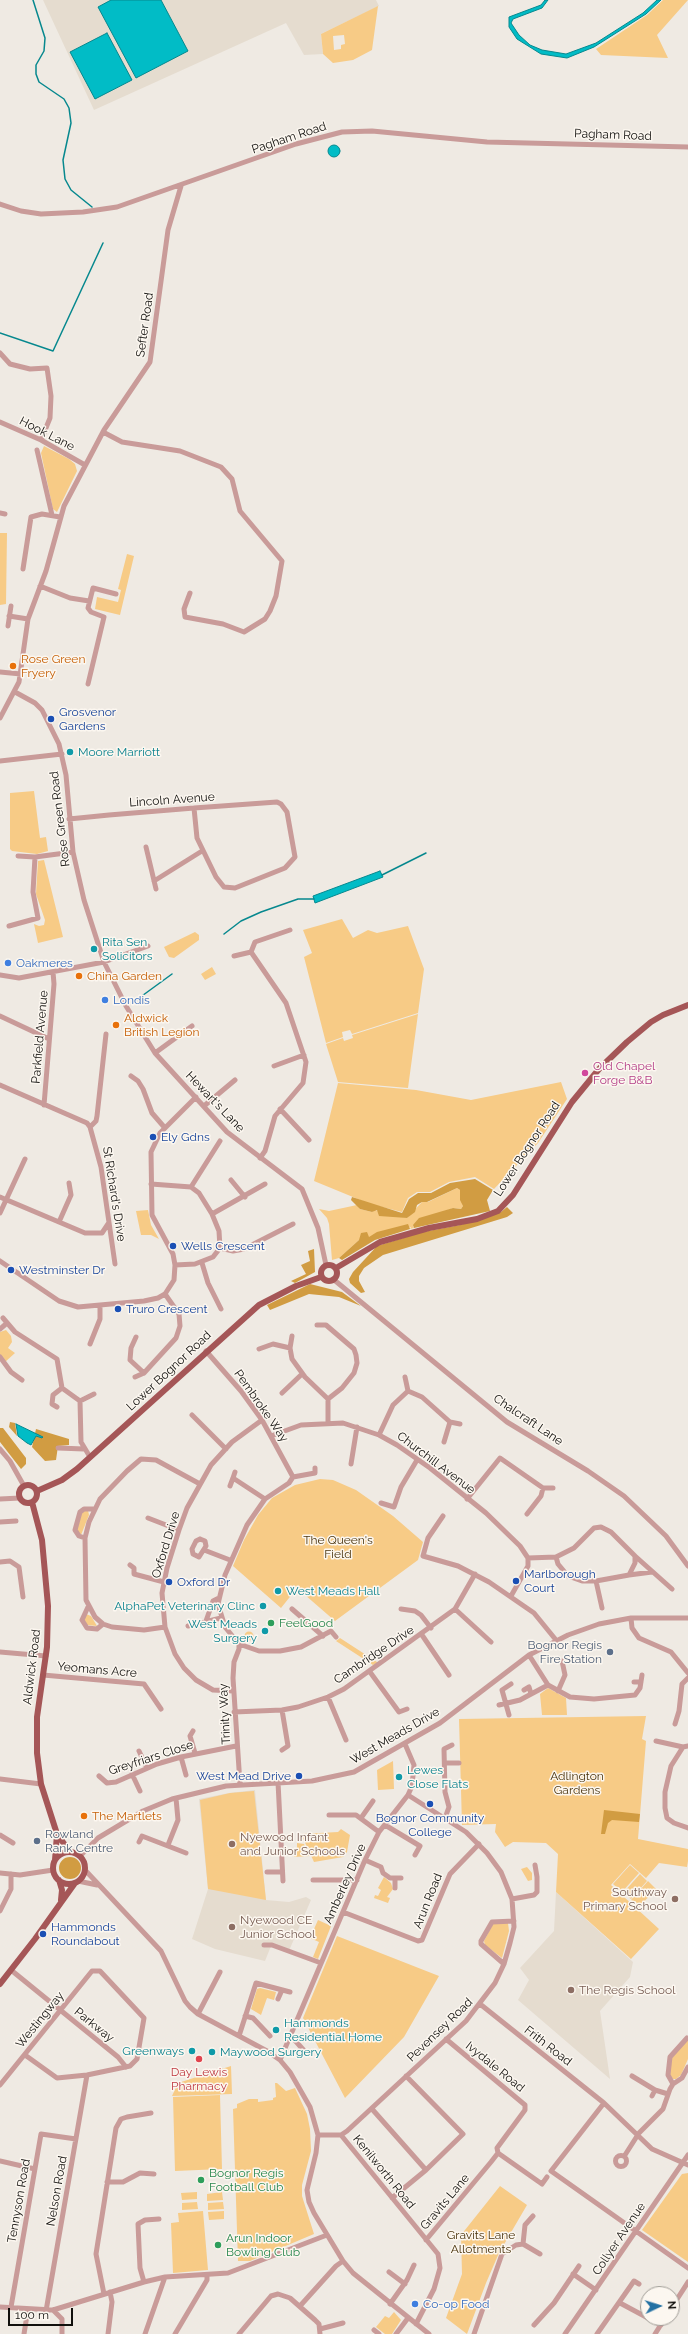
<!DOCTYPE html>
<style>
body{margin:0}
#map{position:relative;width:688px;height:2334px;overflow:hidden;background:#efeae3;font-family:Raleway,sans-serif}
canvas{display:block}
.north{position:absolute;left:640px;top:2286px;width:40px;height:40px;box-sizing:border-box;background:#fcf7f0;border:1px solid #9e9b95;border-radius:50%;rotate:86deg;font-size:11px;font-weight:700;line-height:16px;text-align:center;color:#11100d}
.north::after{content:'';display:block;margin:auto;width:14px;height:18px;background:#2371a3;clip-path:polygon(50% 0,100% 100%,50% 72%,0 100%)}
.scale{position:absolute;left:8px;top:2308px;width:65px;height:18px;box-sizing:border-box;border:2px solid #11100d;border-top:0;padding-left:5px;font-size:12px;line-height:14px;white-space:nowrap;color:#11100d;-webkit-text-stroke:3px #fcf7f0;paint-order:stroke}
</style>
<div id="map">
<canvas width="688" height="2334"></canvas>
<div class="north">N</div>
<div class="scale">100 m</div>
</div>
<script>
const ctx = document.querySelector('canvas').getContext('2d');
ctx.lineJoin = 'round';
function fill(path, color) {
  ctx.fillStyle = color;
  ctx.fill(path, 'evenodd');
}
function shape(rows) {
  const path = new Path2D();
  for (const r of rows) {
    if (r.length === 3) {
      path.moveTo(r[0] + r[2], r[1]);
      path.arc(r[0], r[1], r[2], 0, 2 * Math.PI);
      continue;
    }
    path.moveTo(r[0], r[1]);
    for (let i = 2; i < r.length; i += 2) path.lineTo(r[i], r[i + 1]);
  }
  return path;
}
function stroke(path, color, width, dash) {
  ctx.strokeStyle = color;
  ctx.lineWidth = width;
  ctx.lineCap = dash ? 'butt' : 'round';
  ctx.setLineDash(dash || []);
  ctx.stroke(path);
}
function drawText(font, color, halo, rows, align = 'center') {
  ctx.font = font + ' Raleway,sans-serif';
  ctx.lineWidth = 3;
  ctx.setLineDash([]);
  ctx.textBaseline = 'middle';
  ctx.strokeStyle = halo;
  ctx.fillStyle = color;
  for (const [text, x, y, turn = 0] of rows) {
    ctx.save();
    ctx.translate(x, y);
    ctx.rotate((+turn || 0) * Math.PI / 180);
    ctx.textAlign = isNaN(turn) ? turn : align;
    if (halo) ctx.strokeText(text, 0, 0);
    ctx.fillText(text, 0, 0);
    ctx.restore();
  }
}
fill(shape([
 [43,0,376,0,379,6,321,34,323,54,304,55,286,23,94,110],
 [255,1790,266,1900,289,1902,306,1897,311,1900,288,1953,271,1946,265,1961,215,1949,192,1939,208,1889,199,1799,229,1793],
 [556,1892,633,1962,630,1977,600,2011,610,2079,518,2000,529,1980,520,1968,554,1931]
]), '#e5dccf');
fill(shape([
 [663,0,688,0,657,35,668,58,601,55,596,49,647,15],
 [378,6,372,50,353,60,333,63,323,54,321,34],
 [344,35,345,44,341,45,341,49,334,50,333,36],
 [44,446,69,459,75,464,77,471,57,512,53,509,41,453],
 [0,533,7,533,6,604,0,605],
 [127,554,134,556,120,615,95,609,97,597,118,602,121,590,118,589],
 [34,791,40,838,46,837,48,851,37,854,12,851,10,849,10,793],
 [44,860,63,937,38,943,34,924,39,926,44,925,45,920,36,894,38,861],
 [342,919,353,938,368,930,377,933,408,926,424,969,418,1013,352,1034,350,1030,342,1032,343,1037,326,1043,304,957,312,953,303,930],
 [195,932,199,935,199,940,174,958,169,957,164,947],
 [212,967,216,974,205,980,201,974],
 [418,1014,408,1088,338,1082,326,1044,343,1038,344,1041,353,1038,352,1035],
 [561,1082,567,1099,538,1143,494,1189,475,1177,449,1182,430,1192,417,1192,408,1198,402,1212,370,1204,314,1181,338,1083,416,1090,471,1100],
 [457,1188,460,1190,463,1206,461,1209,453,1208,417,1222,413,1226,414,1228,410,1229,411,1227,359,1240,339,1258,332,1260,329,1224,327,1218,319,1209,329,1211,357,1205,360,1209,372,1212,375,1210,407,1218,422,1202,428,1202],
 [148,1210,151,1225,159,1239,151,1235,141,1235,136,1211],
 [6,1330,11,1336,12,1342,8,1348,15,1353,4,1363,0,1356,0,1332],
 [320,1479,333,1480,356,1490,393,1516,423,1542,418,1560,335,1621,297,1588,281,1608,233,1566,244,1540,258,1515,272,1498,295,1485],
 [88,1510,89,1515,81,1535,77,1530,82,1512],
 [86,1614,91,1616,97,1626,87,1625,84,1619],
 [249,1636,4.5],
 [340,1638,377,1662,377,1663,373,1665,336,1641],
 [548,1688,566,1698,567,1715,542,1715,540,1694],
 [646,1716,642,1739,646,1741,638,1839,688,1849,688,1861,687,1867,659,1863,646,1878,630,1864,611,1885,659,1929,631,1959,556,1892,558,1854,546,1843,513,1842,505,1847,495,1832,496,1824,462,1825,459,1719],
 [393,1761,394,1789,378,1790,377,1770],
 [254,1791,266,1900,208,1889,200,1800,230,1793],
 [341,1829,350,1835,347,1852,343,1857,314,1862,301,1834,338,1832],
 [297,1843,304,1844,309,1856,294,1857,293,1850,297,1850],
 [630,1865,639,1873,622,1892,613,1884],
 [527,1867,532,1873,532,1880,528,1881,521,1869],
 [640,1874,647,1881,631,1899,623,1893],
 [384,1877,391,1883,393,1889,387,1897,390,1898,388,1903,374,1898,375,1895,378,1896,381,1890,378,1888],
 [648,1881,656,1889,639,1907,631,1900],
 [318,1920,331,1926,318,1959,313,1957,319,1942,310,1938],
 [508,1923,509,1931,502,1958,485,1945,484,1941,493,1924],
 [337,1936,439,1976,404,2037,345,2098,303,2018],
 [260,1988,276,1992,274,2000,267,1998,261,2015,251,2009,257,1989],
 [688,2039,688,2059,681,2075,676,2079,673,2079,670,2075,671,2059],
 [231,2066,232,2094,172,2096,178,2083],
 [275,2083,277,2083,286,2091,295,2088,307,2114,310,2129,311,2151,302,2185,302,2196,314,2234,250,2261,238,2261,233,2109,237,2108,237,2104,249,2099,258,2099,258,2102,273,2100,273,2098,276,2097],
 [220,2095,222,2169,175,2171,173,2097],
 [688,2173,688,2262,642,2230,682,2174],
 [500,2186,527,2205,499,2253,486,2283,467,2334,446,2318,462,2274,461,2235],
 [197,2192,197,2199,182,2200,181,2193],
 [222,2192,223,2200,207,2201,207,2194],
 [197,2202,198,2209,182,2210,182,2203],
 [223,2202,224,2209,208,2210,208,2203],
 [203,2211,208,2270,173,2273,171,2223,179,2222,178,2213],
 [224,2211,224,2219,209,2220,208,2212],
 [394,2312,401,2320,392,2334,385,2334,376,2327,385,2316,389,2318]
]), '#f7cb86');
fill(shape([
 [475,1179,493,1190,487,1200,490,1211,414,1228,413,1225,419,1218,453,1208,461,1209,463,1206,460,1200,460,1190,457,1188,427,1202,422,1202,417,1205,415,1212,407,1218,379,1216,377,1210,372,1212,360,1209,351,1200,352,1197,402,1213,409,1199,418,1193,431,1193,450,1183],
 [507,1207,513,1213,507,1217,383,1255,364,1268,359,1276,359,1281,365,1292,361,1293,350,1283,349,1279,353,1272,377,1246,423,1232,460,1225,501,1212],
 [408,1224,410,1229,375,1240,342,1260,339,1258,359,1240,361,1233,367,1232,369,1237,377,1232],
 [314,1249,315,1272,295,1283,291,1281,306,1274,301,1265,310,1261,308,1251],
 [310,1284,342,1292,361,1306,339,1297,309,1294,270,1310,267,1305],
 [10,1422,15,1423,17,1436,9,1427],
 [0,1428,3,1428,26,1458,26,1464,21,1469,0,1442],
 [36,1429,69,1439,69,1445,58,1446,56,1460,45,1461,32,1447],
 [604,1810,640,1814,639,1822,612,1820,608,1823,605,1834,601,1834],
 [70,1868,11]
]), '#d19c42');
const water = shape([
 [111,0,161,0,188,51,136,78,98,7,111,0],
 [545,0,548,0,542,8,513,19,511,23,519,35,530,45,542,50,566,54,596,43,643,13,657,0,661,0,646,14,594,47,567,58,541,54,517,39,509,27,509,17,541,5,545,0],
 [107,33,132,80,95,99,70,52,107,33],
 [334,151,6],
 [380,871,383,877,315,903,313,896,380,871],
 [16,1424,43,1437,42,1438,36,1436,31,1445,27,1443,18,1436,16,1424]
]);
fill(water, '#01bcc6');
stroke(water, '#06888e', 1);
stroke(shape([
 [33,0,45,38,44,51,36,65,36,74,39,82,64,99,69,108,71,123,63,160,65,179,71,190,92,207],
 [0,333,53,351,103,243],
 [382,875,426,853],
 [224,934,241,921,261,912,298,899,314,899],
 [135,1001,172,974]
]), '#06888e', 1.5);
stroke(shape([
 [0,204,21,211,41,214,83,212,117,207,296,144,342,132,372,131,487,142,688,147],
 [0,353,10,364,30,369,47,368,51,396,50,418,41,440],
 [0,422,41,440,85,465],
 [103,432,122,442,180,451,221,467,232,479,240,511,282,561,276,596,270,611,265,619,244,632,223,624,185,617,184,609,190,593],
 [37,450,52,515],
 [0,513,5,514],
 [23,569,31,517,42,514,60,517],
 [40,586,70,598,89,601],
 [9,616,28,619],
 [8,626,11,606],
 [0,672,21,674],
 [88,684,104,617,91,612,88,608,93,588,116,594],
 [15,692,35,703,42,710,59,744,66,775,73,852,84,900,104,962,126,1006,155,1053,227,1132,302,1189,318,1228,326,1265],
 [0,718,19,682,28,619,46,571,64,506,104,430,150,362,168,230,181,186],
 [0,761,62,754],
 [69,819,109,815,194,808,277,802,281,804,287,812,295,857,285,868,235,888,224,887,216,877,197,838,194,808],
 [146,847,156,889],
 [18,856,35,857,73,852],
 [154,881,202,851],
 [9,926,38,918,33,892,35,857],
 [251,952,286,1003,306,1062,303,1083,275,1116,265,1151,260,1158],
 [251,952,255,942,290,930],
 [234,956,251,952],
 [0,975,19,978,104,962,148,946],
 [0,1016,49,1039],
 [155,1053,192,1026],
 [274,1066,304,1055],
 [131,1076,138,1081,143,1089,152,1113,165,1128],
 [0,1085,87,1123,90,1127,101,1167,115,1264],
 [44,1105,54,984,53,972],
 [204,1106,235,1080],
 [280,1109,309,1140],
 [90,1127,96,1121,97,1116,106,1034],
 [231,1180,245,1197],
 [151,1184,191,1187,199,1193,212,1214,219,1231,220,1248,213,1257,195,1264,175,1265],
 [191,1187,220,1141],
 [0,1197,85,1233,102,1233,108,1224],
 [0,1213,25,1159],
 [212,1214,265,1184],
 [59,1222,71,1195,69,1183],
 [220,1248,233,1251,244,1249,293,1224],
 [0,1261,59,1301,78,1307,144,1301,158,1298,165,1294,174,1280,175,1265,173,1254,152,1215,151,1152,160,1133,196,1097],
 [202,1263,208,1283,221,1309],
 [333,1279,507,1422,588,1471,624,1496,666,1536,688,1566],
 [3,1318,15,1332,57,1359,62,1388],
 [317,1325,326,1325,354,1349,356,1355,357,1363,354,1373,342,1388,328,1399],
 [0,1329,7,1323],
 [292,1336,290,1348,292,1359,305,1377,328,1399],
 [136,1337,131,1348,130,1360,144,1373],
 [90,1344,100,1319,100,1307],
 [259,1349,273,1344,290,1348],
 [206,1351,241,1391,262,1420,293,1477],
 [0,1357,11,1372,22,1380],
 [135,1377,144,1373,176,1338,180,1326,179,1314,165,1294],
 [405,1377,408,1391],
 [62,1388,80,1401,81,1442,90,1457],
 [282,1393,302,1374],
 [80,1401,94,1394],
 [57,1407,52,1404,53,1395,62,1388],
 [192,1415,226,1449],
 [328,1422,328,1399],
 [450,1422,460,1424],
 [379,1435,393,1405,408,1391,422,1397,450,1422,444,1442],
 [271,1436,301,1425,343,1423,379,1435,397,1445,430,1468,486,1513,520,1546,528,1558,528,1566,511,1596],
 [58,1448,84,1449],
 [0,1449,10,1461,24,1486],
 [351,1464,357,1427],
 [293,1477,315,1473,315,1468],
 [233,1478,235,1472],
 [230,1486,233,1478,265,1499],
 [543,1488,553,1488],
 [0,1499,20,1498],
 [467,1499,500,1458,543,1488,541,1496,527,1514],
 [381,1503,394,1507,401,1487,417,1460],
 [443,1516,428,1538,423,1556,458,1566,489,1582,534,1613,556,1640],
 [148,1518,179,1530],
 [0,1522,16,1521],
 [85,1538,79,1536,75,1530,80,1512,84,1509,94,1509],
 [200,1539,205,1541,206,1546,199,1557,193,1554,192,1549,196,1541,200,1539],
 [204,1550,230,1560],
 [635,1556,672,1589],
 [528,1558,556,1557,574,1548,594,1528,601,1527,611,1532,635,1556,635,1563,629,1575,596,1581,582,1581,568,1576,558,1564,556,1557],
 [0,1562,10,1561,19,1567,23,1597],
 [130,1565,134,1568,134,1574,164,1582],
 [629,1575,652,1572],
 [596,1581,602,1608],
 [88,1607,82,1620,87,1628,97,1629,103,1624],
 [292,1609,323,1636],
 [401,1609,415,1611,421,1615,431,1628],
 [455,1609,491,1642],
 [631,1618,632,1628,639,1638,671,1652,688,1673],
 [206,1621,213,1601,219,1598],
 [188,1626,221,1618],
 [165,1627,144,1630,112,1627,103,1624,95,1617,86,1600,85,1538,89,1522,100,1499,127,1471,141,1459,156,1460,200,1484],
 [422,1635,449,1675],
 [239,1644,225,1627,218,1604,225,1575,247,1525,265,1499,289,1483,293,1477],
 [239,1644,239,1649,234,1662,233,1678,240,1784],
 [239,1644,259,1651,280,1651,301,1647,331,1631,336,1637],
 [0,1652,46,1656],
 [529,1655,548,1685,570,1697,594,1699,635,1695,640,1688,642,1675],
 [370,1672,399,1712,407,1709],
 [43,1675,144,1684,161,1709],
 [634,1682,641,1682],
 [524,1690,529,1687,531,1694],
 [233,1691,213,1690,196,1680,184,1668,175,1654,165,1627,162,1593,167,1568,179,1530,187,1508,211,1465,232,1442,262,1420],
 [558,1691,565,1675,562,1661],
 [328,1697,346,1740],
 [499,1705,520,1700,548,1685],
 [234,1712,282,1710,298,1707,328,1697,344,1689,455,1609,475,1574],
 [509,1715,502,1690,511,1684],
 [675,1724,679,1711,682,1684,688,1678],
 [193,1731,190,1736,195,1753],
 [656,1741,683,1747],
 [688,1746,683,1747,671,1766,665,1792,665,1808,667,1818,674,1823,688,1828],
 [282,1750,288,1746,282,1710],
 [139,1751,147,1768],
 [181,1757,186,1775],
 [445,1763,459,1763],
 [132,1774,140,1791],
 [99,1776,107,1783,116,1782,157,1764,181,1757,236,1746],
 [0,1779,41,1784],
 [278,1782,283,1881],
 [329,1815,356,1815,379,1832],
 [361,1818,373,1801],
 [445,1818,449,1807,445,1792,444,1749,452,1745],
 [385,1825,420,1846,415,1855],
 [0,1835,13,1843],
 [139,1842,142,1836,186,1853],
 [168,1845,178,1820,176,1798],
 [80,1856,98,1838,143,1811,172,1799,226,1786,312,1781,354,1772,440,1723,529,1655,568,1635,599,1624,631,1618,688,1618],
 [365,1860,381,1867,383,1873,390,1878,401,1878],
 [85,1870,161,1951,185,2001,190,2007,198,2014,267,2051,280,2060,290,2072,310,2107,318,2135,316,2153,307,2190,309,2202,314,2213,343,2261,353,2273,429,2334],
 [267,1872,282,1872],
 [0,1873,20,1875,53,1870],
 [395,1878,395,1888],
 [313,1880,357,1880],
 [78,1881,97,1885],
 [512,1899,534,1895,537,1892,537,1877,535,1865],
 [0,1911,11,1889,11,1874],
 [343,1912,418,1941,422,1940,450,1874,479,1844],
 [264,1945,272,1945,321,1963],
 [504,1964,481,1944,481,1941,492,1922,514,1921],
 [11,1970,118,2057,126,2067],
 [278,1999,282,1990],
 [480,2004,604,2103,652,2149,688,2165],
 [198,2014,220,1972],
 [245,2016,253,2018,270,2036],
 [239,2036,256,1983,290,1992],
 [292,2037,307,2054],
 [280,2060,365,1860,379,1832,408,1795,412,1786,414,1765,405,1744],
 [632,2076,655,2090,668,2094],
 [673,2084,668,2075,670,2057,687,2038],
 [0,2085,92,1971,100,1971,144,2018,137,2059,130,2066,87,2075,57,2078,25,2055],
 [652,2096,655,2090],
 [604,2103,551,2171,688,2268],
 [372,2109,426,2170],
 [318,2135,341,2135,347,2131,466,2021,495,1983,504,1964,510,1943,514,1927,512,1899,501,1872,487,1853,466,1832,408,1795],
 [341,2135,438,2254,440,2268,434,2289,416,2324],
 [498,2153,542,2184,547,2177],
 [625,2155,639,2133,663,2109,670,2089,673,2084,682,2078,688,2067],
 [621,2161,5.5],
 [0,2161,35,2169],
 [107,2182,123,2182,140,2173,154,2174],
 [392,2198,426,2170,463,2134,406,2076],
 [426,2240,491,2162,498,2153,497,2148,525,2110,525,2105,446,2039],
 [523,2244,525,2225,533,2216],
 [389,2272,405,2284],
 [573,2274,596,2290],
 [144,2282,140,2268,138,2224,145,2220,159,2219],
 [104,2294,96,2254,116,2128,121,2119,127,2117,151,2113],
 [620,2303,661,2325],
 [390,2304,407,2280,414,2265],
 [300,2306,336,2266,343,2261],
 [0,2307,53,2310,144,2282,165,2277,228,2273,327,2235],
 [11,2307,41,2134,76,2139],
 [672,2307,688,2282],
 [53,2310,62,2319,62,2334],
 [46,2311,87,2075],
 [534,2325,554,2303,579,2266],
 [320,2329,343,2323],
 [374,2330,379,2334],
 [24,2334,28,2309],
 [108,2334,112,2302,110,2292],
 [145,2334,165,2277],
 [175,2334,207,2280,207,2275],
 [239,2334,271,2296,278,2294,290,2298,315,2320,319,2324,320,2334],
 [396,2334,408,2318],
 [474,2334,502,2254,516,2245,523,2244,540,2254],
 [565,2334,688,2155],
 [597,2334,634,2281,639,2284],
 [655,2334,665,2318]
]), '#c99b99', 5);
stroke(shape([
 [329,1273,8],
 [336,1268,380,1242,429,1228,477,1219,498,1211,513,1195,572,1102,599,1069,627,1042,651,1022,663,1015,688,1005],
 [28,1494,9],
 [37,1491,62,1480,77,1469,259,1305,296,1286,321,1277],
 [32,1502,42,1540,48,1606,47,1647,37,1717,37,1753,41,1784,57,1834,70,1852],
 [69,1868,16],
 [55,1860,57,1834],
 [59,1880,62,1890,61,1900],
 [0,1984,35,1939,75,1883]
]), '#a55657', 6);
for (const [x, y, r, color] of [
 [13,666,4,"#e8710a"],
 [51,719,4,"#1a4fb4"],
 [70,752,4,"#0f9aa8"],
 [94,949,4,"#0f9aa8"],
 [8,963,4,"#3f7fe0"],
 [79,976,4,"#e8710a"],
 [105,1000,4,"#3f7fe0"],
 [116,1025,4,"#e8710a"],
 [585,1073,4,"#d1479c"],
 [153,1137,4,"#1a4fb4"],
 [173,1246,4,"#1a4fb4"],
 [11,1270,4,"#1a4fb4"],
 [118,1309,4,"#1a4fb4"],
 [516,1581,4,"#1a4fb4"],
 [169,1582,4,"#1a4fb4"],
 [278,1591,4,"#0f9aa8"],
 [263,1606,4,"#0f9aa8"],
 [271,1623,4,"#2e9e5b"],
 [265,1631,4,"#0f9aa8"],
 [610,1652,4,"#5c6f8a"],
 [299,1776,4,"#1a4fb4"],
 [399,1777,4,"#0f9aa8"],
 [430,1804,4,"#1a4fb4"],
 [84,1816,4,"#e8710a"],
 [37,1841,4,"#5c6f8a"],
 [232,1844,4,"#8d6e63"],
 [675,1899,4,"#8d6e63"],
 [232,1927,4,"#8d6e63"],
 [43,1934,4,"#1a4fb4"],
 [571,1990,4,"#8d6e63"],
 [276,2030,4,"#0f9aa8"],
 [192,2051,4,"#0f9aa8"],
 [212,2052,4,"#0f9aa8"],
 [199,2059,4,"#e0444e"],
 [201,2180,4,"#2e9e5b"],
 [218,2245,4,"#2e9e5b"],
 [415,2304,4,"#3f7fe0"]
]) {
  const dot = new Path2D();
  dot.arc(x, y, r, 0, 2 * Math.PI);
  ctx.fillStyle = color;
  ctx.fill(dot);
  stroke(dot, '#fcf7f0', 1.5);
}
drawText('12px', '#11100d', '#fcf7f0', [
 ["Pagham Road",613,135,2],
 ["Pagham Road",289,138,-18],
 ["Sefter Road",145,325,-82],
 ["Hook Lane",47,434,27],
 ["Lincoln Avenue",172,800,-4],
 ["Rose Green Road",60,819,-97],
 ["Parkfield Avenue",40,1037,-85],
 ["Hewart's Lane",215,1102,46],
 ["Lower Bognor Road",527,1149,-57],
 ["St Richard's Drive",114,1194,81],
 ["Lower Bognor Road",169,1371,-43],
 ["Pembroke Way",261,1406,55],
 ["Chalcraft Lane",528,1420,34],
 ["Churchill Avenue",436,1463,37],
 ["Oxford Drive",166,1545,-73],
 ["Cambridge Drive",374,1655,-34],
 ["Aldwick Road",32,1667,-83],
 ["Yeomans Acre",97,1670,5],
 ["Trinity Way",225,1714,-93],
 ["West Meads Drive",395,1736,-30],
 ["Greyfriars Close",151,1758,-18],
 ["Amberley Drive",345,1884,-66],
 ["Arun Road",428,1901,-68],
 ["Westingway",40,2020,-51],
 ["Parkway",94,2025,39],
 ["Pevensey Road",440,2030,-44],
 ["Frith Road",548,2046,38],
 ["Ivydale Road",495,2067,39],
 ["Kenilworth Road",384,2172,51],
 ["Nelson Road",57,2191,-80],
 ["Tennyson Road",19,2201,-80],
 ["Gravits Lane",445,2202,-50],
 ["Collyer Avenue",619,2239,-56]
]);
drawText('12px', '#c56008', '#fcf7f0', [
 ["Rose Green",21,659],
 ["Fryery",21,673],
 ["China Garden",87,976],
 ["Aldwick",124,1018],
 ["British Legion",124,1032],
 ["The Martlets",92,1816]
], 'left');
drawText('12px', '#164399', '#fcf7f0', [
 ["Grosvenor",59,712],
 ["Gardens",59,726],
 ["Ely Gdns",161,1137],
 ["Wells Crescent",181,1246],
 ["Westminster Dr",19,1270],
 ["Truro Crescent",126,1309],
 ["Marlborough",524,1574],
 ["Court",524,1588],
 ["Oxford Dr",177,1582],
 ["West Mead Drive",291,1776,"right"],
 ["Bognor Community",430,1818,"center"],
 ["College",430,1832,"center"],
 ["Hammonds",51,1927],
 ["Roundabout",51,1941]
], 'left');
drawText('12px', '#0d838f', '#fcf7f0', [
 ["Moore Marriott",78,752],
 ["Rita Sen",102,942],
 ["Solicitors",102,956],
 ["West Meads Hall",286,1591],
 ["AlphaPet Veterinary Clinc",255,1606,"right"],
 ["West Meads",257,1624,"right"],
 ["Surgery",257,1638,"right"],
 ["Lewes",407,1770],
 ["Close Flats",407,1784],
 ["Hammonds",284,2023],
 ["Residential Home",284,2037],
 ["Greenways",184,2051,"right"],
 ["Maywood Surgery",220,2052]
], 'left');
drawText('12px', '#366cbe', '#fcf7f0', [
 ["Oakmeres",16,963],
 ["Londis",113,1000],
 ["Co-op Food",423,2304]
], 'left');
drawText('12px', '#b23c85', '#fcf7f0', [
 ["Old Chapel",593,1066],
 ["Forge B&B",593,1080]
], 'left');
drawText('12px', '#4b350e', '#fcf7f0', [
 ["The Queen's",338,1540],
 ["Field",338,1554],
 ["Adlington",577,1776],
 ["Gardens",577,1790],
 ["Gravits Lane",481,2235],
 ["Allotments",481,2249]
]);
drawText('12px', '#27864d', '#fcf7f0', [
 ["FeelGood",279,1623],
 ["Bognor Regis",209,2173],
 ["Football Club",209,2187],
 ["Arun Indoor",226,2238],
 ["Bowling Club",226,2252]
], 'left');
drawText('12px', '#4e5e75', '#fcf7f0', [
 ["Bognor Regis",602,1645],
 ["Fire Station",602,1659],
 ["Rowland",45,1834,"left"],
 ["Rank Centre",45,1848,"left"]
], 'right');
drawText('12px', '#785e54', '#fcf7f0', [
 ["Nyewood Infant",240,1837],
 ["and Junior Schools",240,1851],
 ["Southway",667,1892,"right"],
 ["Primary School",667,1906,"right"],
 ["Nyewood CE",240,1920],
 ["Junior School",240,1934],
 ["The Regis School",579,1990]
], 'left');
drawText('12px', '#be3a42', '#fcf7f0', [
 ["Day Lewis",199,2072],
 ["Pharmacy",199,2086]
]);
</script>
